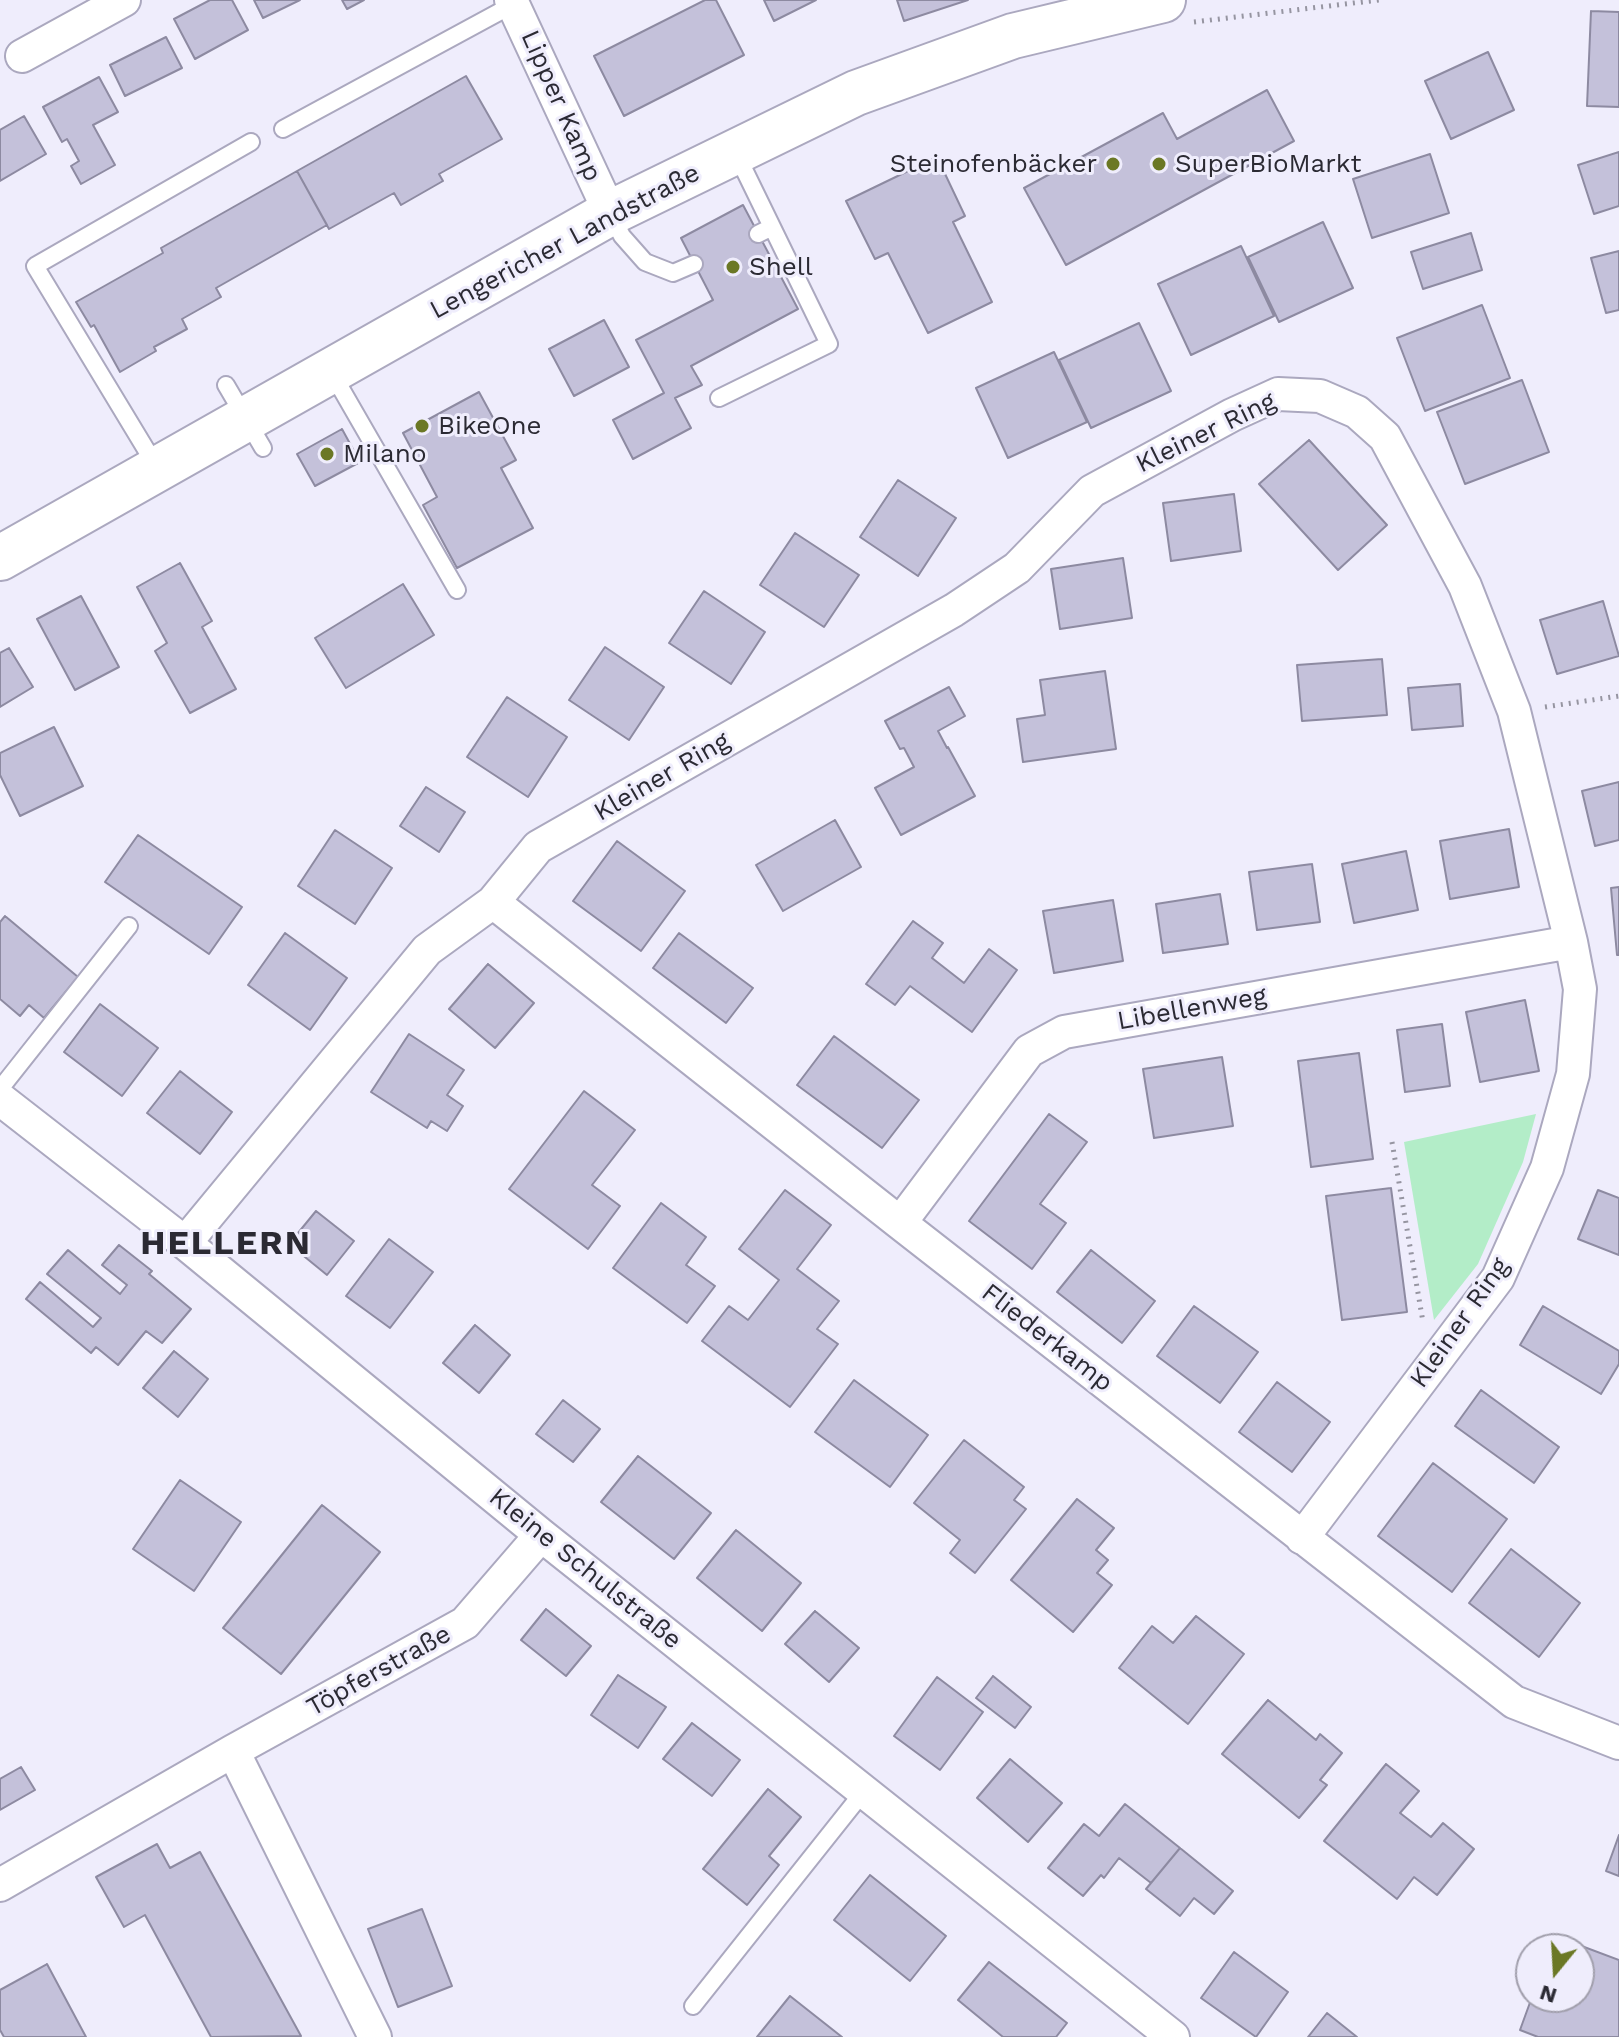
<!DOCTYPE html>
<meta charset="utf-8">
<style>
body{margin:0}
#map{position:relative;width:1619px;height:2037px;overflow:hidden;background:#efedfc;font-family:"Work Sans",sans-serif}
canvas{display:block}
.north{position:absolute;left:1515px;top:1933px;width:80px;height:80px;box-sizing:border-box;background:#efedfc;border:2px solid #a19fac;border-radius:50%;rotate:198deg;font-size:22px;font-weight:700;line-height:32px;text-align:center;color:#2b2a33}
.north::after{content:'';display:block;margin:auto;width:28px;height:36px;background:#6b7825;clip-path:polygon(50% 0,100% 100%,50% 72%,0 100%)}
</style>
<div id="map">
<canvas width="1619" height="2037"></canvas>
<div class="north">N</div>
</div>
<script>
const ctx = document.querySelector('canvas').getContext('2d');
ctx.lineJoin = 'round';
function fill(path, color) {
  ctx.fillStyle = color;
  ctx.fill(path, 'evenodd');
}
function shape(rows) {
  const path = new Path2D();
  for (const r of rows) {
    path.moveTo(r[0], r[1]);
    for (let i = 2; i < r.length; i += 2) path.lineTo(r[i], r[i + 1]);
  }
  return path;
}
function stroke(path, color, width, dash) {
  ctx.strokeStyle = color;
  ctx.lineWidth = width;
  ctx.lineCap = dash ? 'butt' : 'round';
  ctx.setLineDash(dash || []);
  ctx.stroke(path);
}
function drawText(font, color, halo, rows, align = 'center') {
  ctx.font = font + ' "Work Sans",sans-serif';
  ctx.lineWidth = 6;
  ctx.setLineDash([]);
  ctx.textBaseline = 'middle';
  ctx.strokeStyle = halo;
  ctx.fillStyle = color;
  for (const [text, x, y, turn = 0] of rows) {
    ctx.save();
    ctx.translate(x, y);
    ctx.rotate((+turn || 0) * Math.PI / 180);
    ctx.textAlign = isNaN(turn) ? turn : align;
    if (halo) ctx.strokeText(text, 0, 0);
    ctx.fillText(text, 0, 0);
    ctx.restore();
  }
}
fill(shape([
 [1536,1114,1523,1162,1478,1264,1434,1320,1404,1142]
]), '#b3edc8');
const building = shape([
 [210,0,232,0,248,30,195,59,174,19,210,0],
 [254,0,300,0,263,18,254,0],
 [342,0,364,0,347,9,342,0],
 [705,0,716,0,744,55,624,116,594,56,705,0],
 [764,0,816,0,774,21,764,0],
 [897,0,968,0,904,21,897,0],
 [1591,11,1619,12,1619,107,1587,106,1591,11],
 [166,37,182,68,125,96,110,65,166,37],
 [1488,52,1514,110,1451,139,1425,81,1488,52],
 [466,76,502,139,439,174,443,181,401,205,394,193,329,229,297,171,466,76],
 [99,77,118,112,93,125,115,165,81,184,71,166,79,161,67,139,62,142,43,107,99,77],
 [1267,90,1294,141,1066,265,1024,188,1163,113,1177,139,1267,90],
 [24,116,46,154,0,181,0,130,24,116],
 [1619,152,1619,206,1594,214,1578,165,1619,152],
 [1430,154,1449,213,1372,238,1353,179,1430,154],
 [937,157,965,216,953,222,992,302,928,333,888,253,875,259,846,201,937,157],
 [297,171,327,225,216,288,221,297,182,319,187,329,154,347,156,351,120,372,94,325,91,327,76,302,163,253,161,248,297,171],
 [743,205,798,309,691,366,702,385,675,398,691,428,633,459,613,420,664,393,636,340,713,300,681,238,743,205],
 [1323,222,1353,288,1279,322,1248,257,1323,222],
 [1471,233,1482,270,1423,289,1411,252,1471,233],
 [1241,246,1274,316,1191,355,1158,284,1241,246],
 [1619,251,1619,310,1606,313,1591,258,1619,251],
 [1482,305,1510,378,1425,411,1397,338,1482,305],
 [604,320,629,367,574,396,549,349,604,320],
 [1139,323,1171,391,1091,428,1059,360,1139,323],
 [1054,352,1087,422,1008,458,976,388,1054,352],
 [1522,380,1549,452,1465,484,1437,412,1522,380],
 [479,392,516,460,501,468,533,528,457,568,423,505,437,497,403,433,479,392],
 [342,429,360,462,315,486,297,454,342,429],
 [1309,440,1387,525,1338,570,1259,484,1309,440],
 [898,480,956,518,918,576,860,537,898,480],
 [1234,494,1241,551,1171,561,1163,503,1234,494],
 [795,533,859,575,824,627,760,585,795,533],
 [1123,558,1132,618,1060,629,1051,569,1123,558],
 [180,563,212,621,202,627,236,689,190,713,155,651,167,643,137,587,180,563],
 [403,584,434,635,346,688,315,638,403,584],
 [704,591,765,632,731,684,669,643,704,591],
 [81,596,119,667,75,690,37,619,81,596],
 [1603,601,1619,656,1557,674,1540,620,1603,601],
 [605,647,664,687,629,740,569,700,605,647],
 [9,648,33,687,0,707,0,653,9,648],
 [1382,659,1387,715,1302,721,1297,665,1382,659],
 [1105,671,1116,749,1023,762,1017,719,1045,715,1040,680,1105,671],
 [1460,684,1463,726,1412,730,1408,688,1460,684],
 [949,687,965,716,938,731,947,748,948,747,975,796,901,835,875,788,914,767,904,748,900,749,885,721,949,687],
 [507,697,567,737,528,797,467,757,507,697],
 [54,727,83,786,20,816,0,775,0,753,54,727],
 [1619,782,1619,840,1595,846,1582,791,1619,782],
 [426,787,465,812,439,852,400,826,426,787],
 [835,820,861,867,783,911,756,865,835,820],
 [1509,829,1519,887,1450,899,1440,841,1509,829],
 [335,830,392,868,355,924,298,886,335,830],
 [138,835,242,907,209,954,105,882,138,835],
 [617,841,685,891,641,951,573,901,617,841],
 [1406,851,1418,910,1354,923,1342,864,1406,851],
 [1312,864,1320,922,1257,930,1249,872,1312,864],
 [1619,887,1619,955,1617,955,1611,888,1619,887],
 [1220,894,1228,944,1163,953,1156,904,1220,894],
 [1113,900,1123,961,1054,973,1043,911,1113,900],
 [5,916,78,977,44,1018,29,1005,20,1016,0,999,0,922,5,916],
 [913,921,943,943,932,958,964,983,989,949,1017,970,972,1032,910,986,895,1005,866,984,913,921],
 [285,933,347,978,310,1030,248,985,285,933],
 [679,933,753,988,726,1023,653,968,679,933],
 [488,964,534,1003,495,1048,449,1009,488,964],
 [1525,1000,1539,1071,1480,1082,1466,1012,1525,1000],
 [100,1004,158,1048,122,1096,64,1052,100,1004],
 [1442,1024,1450,1086,1405,1092,1397,1030,1442,1024],
 [409,1034,464,1070,447,1095,463,1106,447,1131,431,1121,427,1128,371,1092,409,1034],
 [834,1036,919,1100,882,1148,797,1085,834,1036],
 [1359,1053,1373,1159,1311,1167,1298,1061,1359,1053],
 [1222,1057,1233,1126,1154,1138,1143,1069,1222,1057],
 [180,1071,232,1112,200,1154,147,1113,180,1071],
 [584,1091,635,1130,592,1185,620,1206,588,1249,509,1189,584,1091],
 [1049,1114,1087,1142,1040,1204,1066,1223,1032,1269,969,1221,1049,1114],
 [1391,1188,1407,1312,1342,1320,1326,1196,1391,1188],
 [785,1190,831,1225,797,1269,839,1301,817,1329,838,1344,790,1407,702,1341,729,1306,748,1320,779,1280,739,1249,785,1190],
 [1598,1190,1619,1198,1619,1255,1578,1239,1598,1190],
 [661,1203,706,1237,686,1265,715,1286,687,1323,613,1268,661,1203],
 [316,1211,354,1241,327,1275,289,1244,316,1211],
 [389,1239,433,1272,390,1328,346,1296,389,1239],
 [119,1245,152,1271,149,1274,191,1309,162,1343,146,1331,118,1365,96,1347,91,1353,26,1299,40,1282,93,1327,101,1318,47,1274,68,1250,120,1294,127,1285,102,1265,119,1245],
 [1091,1250,1155,1301,1122,1343,1057,1292,1091,1250],
 [1194,1306,1258,1352,1220,1403,1157,1356,1194,1306],
 [1543,1306,1619,1351,1619,1364,1601,1394,1520,1345,1543,1306],
 [475,1325,510,1355,479,1393,443,1363,475,1325],
 [174,1351,208,1379,178,1417,143,1388,174,1351],
 [854,1380,928,1435,890,1487,815,1432,854,1380],
 [1277,1382,1330,1422,1292,1472,1239,1432,1277,1382],
 [1481,1390,1559,1447,1534,1483,1455,1426,1481,1390],
 [563,1400,600,1429,573,1462,536,1434,563,1400],
 [964,1440,1024,1487,1014,1500,1026,1509,975,1573,950,1553,960,1540,914,1503,964,1440],
 [638,1456,711,1513,674,1559,601,1502,638,1456],
 [1433,1463,1507,1519,1452,1592,1378,1536,1433,1463],
 [180,1480,241,1522,194,1591,133,1549,180,1480],
 [1077,1499,1114,1528,1096,1550,1108,1560,1097,1573,1112,1585,1073,1632,1011,1580,1077,1499],
 [322,1505,380,1552,281,1674,223,1628,322,1505],
 [736,1530,801,1583,762,1631,697,1578,736,1530],
 [1511,1549,1580,1603,1539,1657,1469,1603,1511,1549],
 [546,1609,591,1646,566,1676,521,1640,546,1609],
 [815,1611,859,1648,829,1682,785,1644,815,1611],
 [1196,1616,1244,1654,1188,1724,1119,1668,1152,1626,1173,1643,1196,1616],
 [618,1675,666,1707,638,1748,591,1715,618,1675],
 [993,1676,1031,1707,1015,1728,976,1698,993,1676],
 [937,1677,983,1712,940,1770,894,1736,937,1677],
 [1268,1700,1316,1740,1320,1734,1342,1753,1320,1780,1327,1785,1299,1818,1222,1754,1268,1700],
 [692,1723,740,1760,712,1796,663,1759,692,1723],
 [1010,1759,1062,1803,1028,1842,977,1798,1010,1759],
 [1386,1764,1419,1791,1400,1813,1431,1837,1443,1823,1474,1849,1437,1895,1414,1877,1397,1899,1324,1841,1386,1764],
 [21,1767,35,1790,0,1810,0,1779,21,1767],
 [768,1789,801,1817,769,1856,779,1865,747,1905,703,1869,768,1789],
 [1125,1804,1180,1848,1151,1883,1119,1858,1104,1878,1101,1875,1083,1896,1048,1868,1084,1824,1099,1836,1125,1804],
 [1619,1835,1619,1876,1606,1871,1619,1835],
 [157,1844,170,1868,200,1852,301,2036,211,2037,145,1915,124,1927,96,1877,157,1844],
 [1180,1848,1233,1891,1214,1914,1194,1898,1180,1916,1146,1889,1180,1848],
 [870,1875,946,1936,910,1981,834,1920,870,1875],
 [422,1909,452,1986,398,2007,368,1929,422,1909],
 [1555,1936,1619,1960,1619,2037,1538,2037,1520,2030,1532,1997,1579,1997,1579,1949,1550,1949,1555,1936],
 [1234,1952,1288,1992,1256,2037,1201,1998,1234,1952],
 [989,1962,1067,2023,1056,2037,1003,2037,958,2000,989,1962],
 [47,1964,86,2037,4,2037,0,2030,0,1990,47,1964],
 [790,1996,842,2037,757,2037,790,1996],
 [1327,2013,1357,2037,1308,2037,1327,2013]
]);
fill(building, '#c4c1da');
stroke(building, '#8d8aa1', 2);
const lane = shape([
 [283,129,514,4],
 [610,213,622,236,645,262,673,273,694,264],
 [758,234,772,227],
 [332,373,457,590],
 [226,385,263,448],
 [719,398,829,344,736,153],
 [156,466,35,266,251,142],
 [0,1089,129,926],
 [693,2006,864,1791]
]);
const street = shape([
 [511,0,610,213],
 [22,56,124,0],
 [493,902,900,1223,1514,1702,1619,1743],
 [0,1099,185,1243,541,1535,1173,2037],
 [900,1223,1029,1051,1064,1032,1571,942],
 [185,1243,427,950,493,902,538,847,954,610,1017,568,1092,491,1232,415,1278,394,1320,396,1357,412,1385,437,1465,586,1514,711,1571,942,1580,989,1573,1074,1547,1168,1498,1278,1302,1538],
 [233,1751,375,2037],
 [0,1885,233,1751,465,1623,541,1535]
]);
const secondary = shape([
 [0,558,610,213,856,93,1013,36,1163,0]
]);
stroke(lane, '#aba8bf', 20);
stroke(street, '#aba8bf', 36);
stroke(secondary, '#aba8bf', 48);
stroke(shape([
 [1194,22,1379,0],
 [1545,707,1619,696],
 [1392,1142,1423,1322]
]), '#9695a1', 5, [2, 6]);
stroke(lane, '#fff', 16);
stroke(street, '#fff', 32);
stroke(secondary, '#fff', 44);
for (const [x, y, r, color] of [
 [1113,164,8,"#6b7825"],
 [1159,164,8,"#6b7825"],
 [733,267,8,"#6b7825"],
 [422,426,8,"#6b7825"],
 [327,454,8,"#6b7825"]
]) {
  const dot = new Path2D();
  dot.arc(x, y, r, 0, 2 * Math.PI);
  ctx.fillStyle = color;
  ctx.fill(dot);
  stroke(dot, '#efedfc', 3);
}
drawText('26px', '#2b2a33', '#efedfc', [
 ["Lipper Kamp",561,106,66],
 ["Lengericher Landstraße",565,242,-28],
 ["Kleiner Ring",1206,433,-26],
 ["Kleiner Ring",662,777,-30],
 ["Libellenweg",1192,1009,-10],
 ["Kleiner Ring",1460,1323,-55],
 ["Fliederkamp",1047,1338,38],
 ["Kleine Schulstraße",585,1569,39],
 ["Töpferstraße",379,1671,-29]
]);
drawText('26px', '#2b2a33', '#efedfc', [
 ["Steinofenbäcker",1097,164,"right"],
 ["SuperBioMarkt",1175,164],
 ["Shell",749,267],
 ["BikeOne",438,426],
 ["Milano",343,454]
], 'left');
ctx.letterSpacing = '2px';
drawText('bold 34px', '#2b2a33', '#efedfc', [
 ["HELLERN",226,1244]
]);
ctx.letterSpacing = '0px';
</script>
